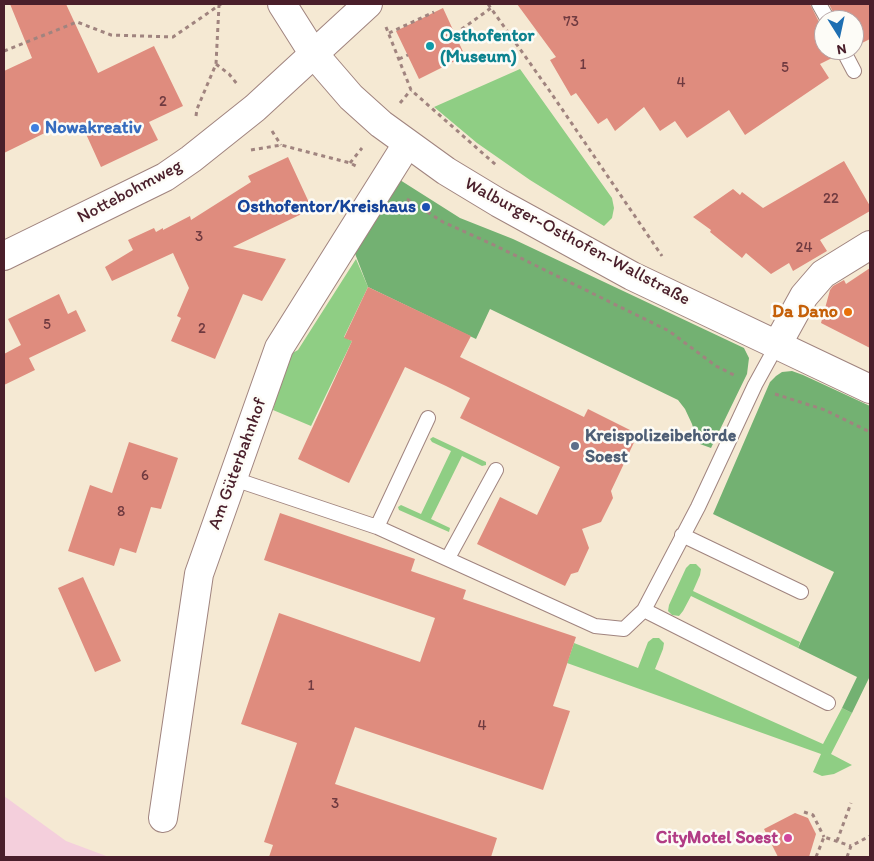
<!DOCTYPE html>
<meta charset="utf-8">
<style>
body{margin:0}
#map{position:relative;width:874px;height:861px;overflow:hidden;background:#f5e9d3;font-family:Itim,sans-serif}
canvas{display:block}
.frame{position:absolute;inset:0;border:5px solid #4a1f2b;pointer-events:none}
.north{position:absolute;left:814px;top:10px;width:50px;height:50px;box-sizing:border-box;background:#fdfcf7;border:1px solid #b5a4a5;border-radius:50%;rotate:170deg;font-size:14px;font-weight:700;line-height:20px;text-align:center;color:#4a1f2b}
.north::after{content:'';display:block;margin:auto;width:18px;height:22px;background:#1f6fb2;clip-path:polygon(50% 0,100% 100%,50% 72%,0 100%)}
</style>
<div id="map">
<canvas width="874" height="861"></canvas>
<div class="frame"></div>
<div class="north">N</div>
</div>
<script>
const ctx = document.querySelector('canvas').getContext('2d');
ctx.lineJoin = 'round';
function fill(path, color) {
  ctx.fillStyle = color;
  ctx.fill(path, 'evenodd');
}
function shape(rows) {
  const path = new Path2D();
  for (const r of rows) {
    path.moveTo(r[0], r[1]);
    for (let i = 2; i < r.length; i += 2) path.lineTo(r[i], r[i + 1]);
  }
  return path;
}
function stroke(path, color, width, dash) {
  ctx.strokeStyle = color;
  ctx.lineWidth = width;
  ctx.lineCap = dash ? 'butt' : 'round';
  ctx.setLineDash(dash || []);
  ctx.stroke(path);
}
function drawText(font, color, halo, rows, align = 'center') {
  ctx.font = font + ' Itim,sans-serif';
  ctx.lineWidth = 5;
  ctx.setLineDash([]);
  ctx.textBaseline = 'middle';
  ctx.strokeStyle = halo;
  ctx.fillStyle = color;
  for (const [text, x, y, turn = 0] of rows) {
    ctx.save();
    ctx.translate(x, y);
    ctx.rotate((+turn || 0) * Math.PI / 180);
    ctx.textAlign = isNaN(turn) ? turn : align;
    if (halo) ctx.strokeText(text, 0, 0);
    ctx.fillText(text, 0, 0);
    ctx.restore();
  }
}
fill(shape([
 [4,796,66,841,109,857,4,857]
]), '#f4cfdc');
fill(shape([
 [520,69,612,198,614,208,612,218,604,226,530,180,477,143,434,107],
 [356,259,368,287,344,337,352,341,311,426,273,410,287,356,298,350],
 [433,437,486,462,486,465,482,466,462,456,431,519,450,528,449,532,399,510,398,507,401,505,421,514,451,451,432,442,430,439],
 [690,564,696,564,701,569,700,575,693,591,800,642,798,648,691,596,683,611,679,616,672,615,668,611,669,605,686,568],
 [653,638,659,638,664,643,663,649,655,669,823,744,842,708,852,713,831,754,852,765,834,774,822,776,813,772,821,754,567,663,574,643,638,668,648,642]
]), '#8fce84');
fill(shape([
 [400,180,460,218,513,239,744,348,749,358,747,374,711,448,700,444,696,438,692,424,685,409,678,400,490,309,476,339,368,287,354,251],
 [792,371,803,375,870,406,870,676,852,713,842,708,857,677,798,648,834,572,713,514,770,382,776,376,782,372]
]), '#73b172');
fill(shape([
 [10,4,66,4,98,73,154,46,183,106,149,122,158,140,101,167,86,134,61,125,4,153,4,71,32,58],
 [517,4,810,4,820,24,824,28,824,50,834,50,836,56,820,64,829,78,745,135,729,110,687,138,675,121,660,131,644,107,615,131,607,118,598,124,576,93,571,96,550,60,556,57],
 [829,4,870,4,870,39,854,47,854,20,837,20],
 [443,8,465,56,419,79,396,31],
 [288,157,312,209,233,247,286,259,262,301,243,294,215,359,171,341,181,318,177,316,189,288,173,253,112,281,105,267,133,250,128,240,154,228,156,232,163,228,163,230,190,216,191,220,251,182,248,176],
 [844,161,870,206,870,211,820,240,827,251,793,271,789,263,771,274,746,253,742,258,710,232,711,230,693,217,733,189,740,195,742,192,763,208],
 [870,268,870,348,821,323,830,290,833,286,844,280,846,284],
 [368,287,471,336,460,357,584,417,588,409,638,434,611,491,613,498,601,522,582,529,589,548,578,572,571,574,565,586,477,544,500,497,537,515,560,467,460,418,470,398,446,386,405,367,349,483,298,459,352,341,344,338],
 [59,294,68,314,76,310,86,331,29,358,35,370,4,385,4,354,21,345,8,319],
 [129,442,178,458,161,509,151,507,136,553,120,548,114,566,68,551,90,485,112,493],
 [280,513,415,559,411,571,466,590,463,599,576,637,553,706,570,711,543,790,355,727,335,784,497,838,491,857,269,857,273,845,264,842,297,743,241,724,279,613,420,662,435,618,264,560],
 [83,577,121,661,95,672,58,588],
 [795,813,808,818,816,834,809,857,778,857,764,829]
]), '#df8c7e');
const lane = shape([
 [819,4,828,20],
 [843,50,854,71],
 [234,479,377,527,595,626,624,629,644,610,698,507,755,385,777,345],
 [377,527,428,418],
 [682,535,801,592],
 [448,558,496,470],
 [644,610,828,703]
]);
const street = shape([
 [4,256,165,177,191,159,255,108,368,4],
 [777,345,804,296,823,274,870,245],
 [163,818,199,574,279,348,407,144]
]);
const secondary = shape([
 [282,4,313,53,351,97,381,124,446,171,499,203,632,276,870,389]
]);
stroke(lane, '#a0847f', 16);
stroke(street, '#a0847f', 30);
stroke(secondary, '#a0847f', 30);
stroke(shape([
 [488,4,549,90,662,256],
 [386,27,411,90,496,165],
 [389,33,434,12],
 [455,34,491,8],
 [4,51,77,22,111,35,173,37,221,4],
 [399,59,408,55],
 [216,64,229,74,237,84],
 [400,103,411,90],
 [196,116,197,109,216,64,219,5],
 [272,131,281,145],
 [251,150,281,145,350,163,358,167],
 [350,163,362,148],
 [407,199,443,222,494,245,669,331,716,366,736,376],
 [775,394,825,410,870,432],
 [804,812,813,815,824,837],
 [837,841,851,803],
 [816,857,824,837,851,846],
 [847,857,851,846,870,836]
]), '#a0847f', 3, [4, 4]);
stroke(lane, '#fff', 14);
stroke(street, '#fff', 28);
stroke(secondary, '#fff', 28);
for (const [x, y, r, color] of [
 [430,46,5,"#0f9aa8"],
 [35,128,5,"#3f7fe0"],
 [426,207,5,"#1a4fb4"],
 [848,312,5,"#e8710a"],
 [575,446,5,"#5c6f8a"],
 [788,838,5,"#d1479c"]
]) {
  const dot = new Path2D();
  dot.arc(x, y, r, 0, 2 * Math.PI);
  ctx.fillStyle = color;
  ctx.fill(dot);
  stroke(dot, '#fdfcf7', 2);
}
drawText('15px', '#6f3a40', null, [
 ["73",571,22],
 ["1",583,65],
 ["5",785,68],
 ["4",681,83],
 ["2",163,102],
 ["22",831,199],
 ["3",199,237],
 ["24",804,248],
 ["5",47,325],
 ["2",202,329],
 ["6",145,476],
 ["8",121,512],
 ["1",311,686],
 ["4",482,726],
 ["3",335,804]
]);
drawText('bold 18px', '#0d838f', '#fdfcf7', [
 ["Osthofentor",440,36],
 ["(Museum)",440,57]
], 'left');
drawText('bold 18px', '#366cbe', '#fdfcf7', [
 ["Nowakreativ",45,128]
], 'left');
drawText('18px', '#4a1f2b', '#fdfcf7', [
 ["Nottebohmweg",130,192,-28],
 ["Walburger-Osthofen-Wallstraße",577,242,28],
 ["Am Güterbahnhof",238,464,-70]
]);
drawText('bold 18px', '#164399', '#fdfcf7', [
 ["Osthofentor/Kreishaus",416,207]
], 'right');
drawText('bold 18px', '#c56008', '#fdfcf7', [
 ["Da Dano",838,312]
], 'right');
drawText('bold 18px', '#4e5e75', '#fdfcf7', [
 ["Kreispolizeibehörde",585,436],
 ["Soest",585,457]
], 'left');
drawText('bold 18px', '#b23c85', '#fdfcf7', [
 ["CityMotel Soest",778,838]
], 'right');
</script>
